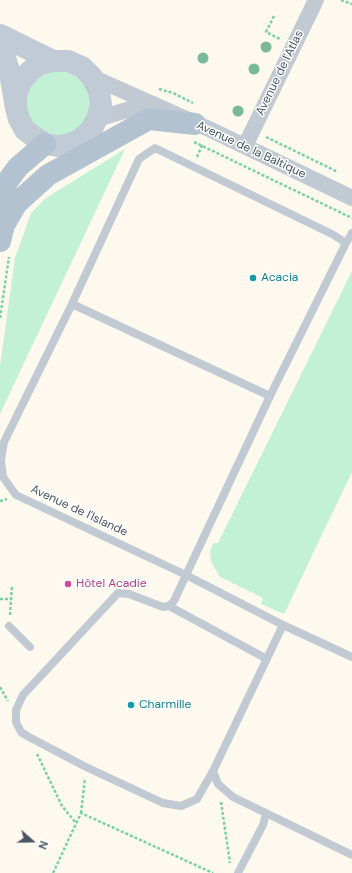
<!DOCTYPE html>
<meta charset="utf-8">
<style>
body{margin:0}
#map{position:relative;width:352px;height:873px;overflow:hidden;background:#f5f3f3;font-family:"DM Sans",sans-serif}
canvas{display:block}
.north{position:absolute;left:12px;top:821px;width:40px;height:40px;-webkit-text-stroke:3px #fff;paint-order:stroke;rotate:110deg;font-size:11px;font-weight:700;line-height:16px;text-align:center;color:#4a5661}
.north::after{content:'';display:block;margin:auto;width:14px;height:18px;background:#4a5661;clip-path:polygon(50% 0,100% 100%,50% 72%,0 100%)}
</style>
<div id="map">
<canvas width="352" height="873"></canvas>
<div class="north">N</div>
</div>
<script>
const ctx = document.querySelector('canvas').getContext('2d');
ctx.lineJoin = 'round';
function fill(path, color) {
  ctx.fillStyle = color;
  ctx.fill(path, 'evenodd');
}
function shape(rows) {
  const path = new Path2D();
  for (const r of rows) {
    if (r.length === 3) {
      path.moveTo(r[0] + r[2], r[1]);
      path.arc(r[0], r[1], r[2], 0, 2 * Math.PI);
      continue;
    }
    path.moveTo(r[0], r[1]);
    for (let i = 2; i < r.length; i += 2) path.lineTo(r[i], r[i + 1]);
  }
  return path;
}
function stroke(path, color, width, dash) {
  ctx.strokeStyle = color;
  ctx.lineWidth = width;
  ctx.lineCap = dash ? 'butt' : 'round';
  ctx.setLineDash(dash || []);
  ctx.stroke(path);
}
function drawText(font, color, halo, rows, align = 'center') {
  ctx.font = font + ' "DM Sans",sans-serif';
  ctx.lineWidth = 3;
  ctx.setLineDash([]);
  ctx.textBaseline = 'middle';
  ctx.strokeStyle = halo;
  ctx.fillStyle = color;
  for (const [text, x, y, turn = 0] of rows) {
    ctx.save();
    ctx.translate(x, y);
    ctx.rotate((+turn || 0) * Math.PI / 180);
    ctx.textAlign = isNaN(turn) ? turn : align;
    if (halo) ctx.strokeText(text, 0, 0);
    ctx.fillText(text, 0, 0);
    ctx.restore();
  }
}
fill(shape([
 [0,0,352,0,352,873,0,873]
]), '#fdf9ef');
fill(shape([
 [58,103,32],
 [125,149,0,414,0,366,15,258,31,213,46,198],
 [352,271,352,472,284,614,261,604,263,598,220,577,211,562,210,550,214,543,218,543]
]), '#c3f1d5');
stroke(shape([
 [341,0,352,4],
 [274,16,266,32,280,39],
 [159,89,173,93,193,103],
 [266,137,338,172],
 [194,142,352,218],
 [197,157,202,145],
 [0,318,9,257],
 [0,501,7,499],
 [0,599,12,599],
 [10,615,12,585],
 [0,687,8,701],
 [37,754,62,806,76,823],
 [221,802,230,863],
 [81,813,85,778],
 [53,873,81,813,213,873]
]), '#7ad0a6', 2.5, [3, 2]);
stroke(shape([
 [346,243,352,233],
 [72,304,270,396],
 [169,606,267,659],
 [283,625,213,771,197,799,181,806,163,803,86,767,29,737,21,732,16,722,16,710,23,695,118,593,129,594,163,607,169,606,174,601,186,575,270,396,346,243,332,234,155,148,139,159,72,304,4,442,1,460,3,477,16,495,186,575,283,625,352,657],
 [9,626,30,647],
 [213,771,218,784,233,797,352,855],
 [238,873,263,825,266,814]
]), '#c1cad2', 8);
stroke(shape([
 [92,77,209,129,352,198],
 [97,119,150,103],
 [245,146,316,0]
]), '#c1cad2', 16);
stroke(shape([
 [0,35,53,61],
 [0,43,10,73,16,108,19,119,25,130,33,136,45,144,58,146,70,144,81,139,91,130,97,119,101,105,99,91,92,77,82,67,68,61,53,61,40,64,30,71,21,82,16,94,16,108]
]), '#c1cbd6', 22);
stroke(shape([
 [0,201,7,182,18,167,45,144],
 [0,241,4,225,17,203,48,175,149,119,195,124]
]), '#b3c2d1', 22);
ctx.fillStyle = '#7bb799';
for (const [x, y] of [
 [266,47],
 [203,58],
 [254,69],
 [238,111]
]) {
  ctx.beginPath();
  ctx.arc(x, y, 5.5, 0, 2 * Math.PI);
  ctx.fill();
}
for (const [x, y, r, color] of [
 [253,278,4,"#0f9aa8"],
 [68,584,4,"#d1479c"],
 [131,705,4,"#0f9aa8"]
]) {
  const dot = new Path2D();
  dot.arc(x, y, r, 0, 2 * Math.PI);
  ctx.fillStyle = color;
  ctx.fill(dot);
  stroke(dot, '#fff', 1.5);
}
drawText('12px', '#4a5661', '#fff', [
 ["Avenue de l'Atlas",280,73,-64],
 ["Avenue de la Baltique",251,150,25],
 ["Avenue de l'Islande",79,511,25]
]);
drawText('12px', '#0d838f', '#fff', [
 ["Acacia",261,278],
 ["Charmille",139,705]
], 'left');
drawText('12px', '#b23c85', '#fff', [
 ["Hôtel Acadie",76,584]
], 'left');
</script>
